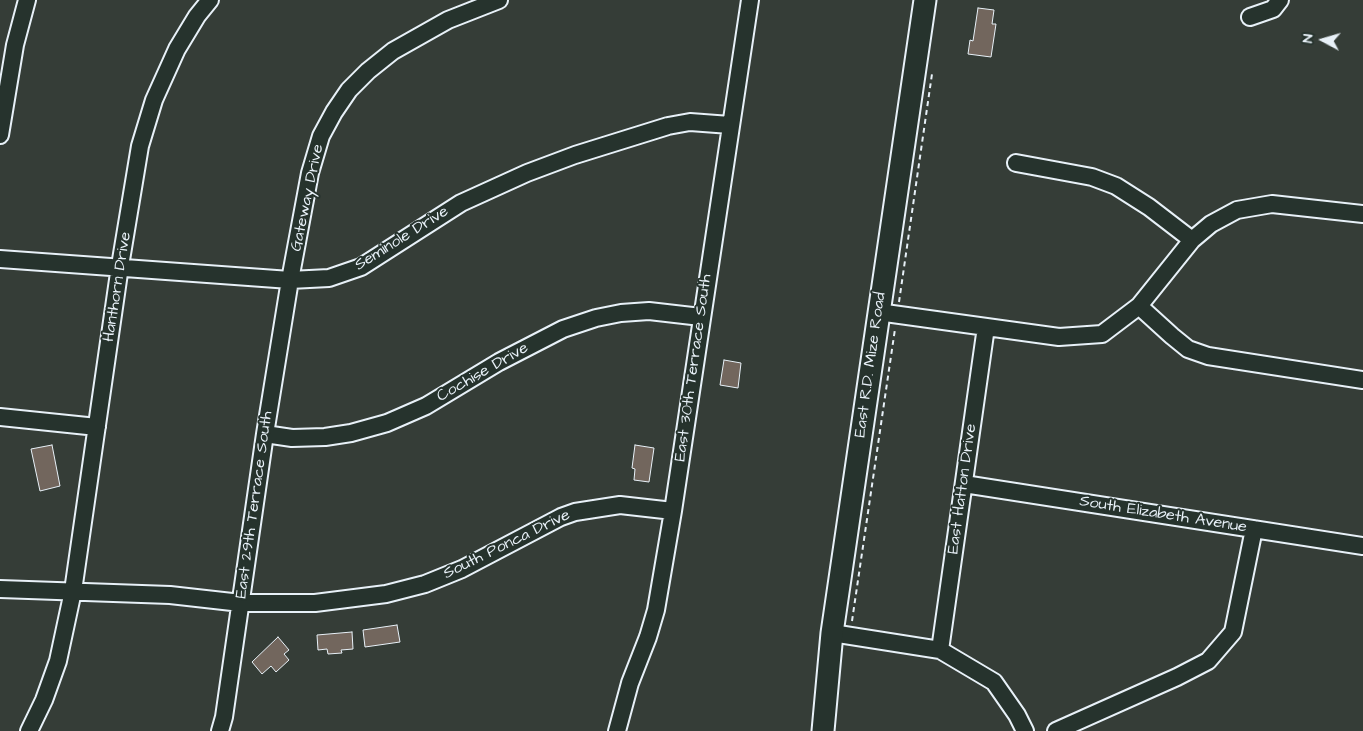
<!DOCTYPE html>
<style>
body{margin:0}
#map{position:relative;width:1363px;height:731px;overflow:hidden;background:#353d37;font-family:"Architects Daughter",sans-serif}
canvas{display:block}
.north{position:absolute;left:1298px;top:15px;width:50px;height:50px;-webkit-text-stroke:4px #26332d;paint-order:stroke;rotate:276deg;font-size:14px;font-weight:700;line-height:20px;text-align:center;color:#e8f1f8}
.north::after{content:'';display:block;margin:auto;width:18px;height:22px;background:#e8f1f8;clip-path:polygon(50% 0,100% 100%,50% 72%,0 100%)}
</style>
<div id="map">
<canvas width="1363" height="731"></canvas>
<div class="north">N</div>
</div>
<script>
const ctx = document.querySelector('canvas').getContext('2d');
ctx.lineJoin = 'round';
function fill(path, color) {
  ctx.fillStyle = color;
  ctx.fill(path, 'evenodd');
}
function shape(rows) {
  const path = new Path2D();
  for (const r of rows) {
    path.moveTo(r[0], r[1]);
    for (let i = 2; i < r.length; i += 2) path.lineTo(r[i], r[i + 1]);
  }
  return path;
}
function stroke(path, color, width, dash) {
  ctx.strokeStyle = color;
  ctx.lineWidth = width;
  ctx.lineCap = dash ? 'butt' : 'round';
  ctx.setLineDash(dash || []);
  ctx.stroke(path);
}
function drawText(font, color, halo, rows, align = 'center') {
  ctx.font = font + ' "Architects Daughter",sans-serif';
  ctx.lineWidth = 4;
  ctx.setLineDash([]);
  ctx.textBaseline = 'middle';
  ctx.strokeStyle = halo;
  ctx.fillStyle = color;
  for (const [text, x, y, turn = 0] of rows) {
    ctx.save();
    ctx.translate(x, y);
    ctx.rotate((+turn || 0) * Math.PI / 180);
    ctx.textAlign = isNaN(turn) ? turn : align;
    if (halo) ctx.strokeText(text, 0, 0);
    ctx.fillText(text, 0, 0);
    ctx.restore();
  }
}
const building = shape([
 [978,8,994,10,992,24,996,24,991,57,968,54,970,40,973,41,978,8],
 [724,360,741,363,738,388,720,385,724,360],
 [52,445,60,486,40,491,31,449,52,445],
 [635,445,654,448,649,482,634,480,635,469,632,468,635,445],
 [397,625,400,642,365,647,363,630,397,625],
 [352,632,353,649,341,650,342,653,328,654,327,649,318,650,317,635,352,632],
 [278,637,289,650,284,654,289,660,276,672,271,666,262,674,252,662,278,637]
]);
fill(building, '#72665d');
stroke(building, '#e8f1f8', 1);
const minor = shape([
 [1250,17,1273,9,1280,0],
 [0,135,15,45,27,0],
 [1016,163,1092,177,1116,186,1149,207,1192,240],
 [0,259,290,280,329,278,361,267,461,203,527,173,575,155,668,126,690,122,730,125],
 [1139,306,1172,336,1188,349,1208,356,1363,380],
 [878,312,1059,337,1102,334,1139,306,1192,240,1211,224,1237,210,1272,204,1363,214],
 [0,417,97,427],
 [265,434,292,438,325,437,351,433,387,423,426,406,499,362,563,329,596,318,621,313,649,311,701,317],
 [964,484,1363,546],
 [0,589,170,595,241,603,315,603,386,594,425,584,462,569,561,517,575,512,620,505,673,511],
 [832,633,940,650,994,682,1017,715,1025,731],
 [940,650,986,327],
 [29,731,44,700,58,661,73,591,120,266,140,146,154,100,177,49,197,16,210,0],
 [220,731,224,717,265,434,290,280,310,173,321,136,334,112,349,90,368,71,393,51,448,20,499,0],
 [617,731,630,683,648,637,656,610,673,511,750,0],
 [1056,731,1177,677,1208,661,1233,632,1254,529]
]);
const major = shape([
 [823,731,832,633,925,0]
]);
stroke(minor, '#e8f1f8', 20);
stroke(major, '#e8f1f8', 25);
stroke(shape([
 [899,302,932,74],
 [852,621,895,329]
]), '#e8f1f8', 2, [5, 4]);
stroke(minor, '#26332d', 16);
stroke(major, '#26332d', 21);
drawText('16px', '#e8f1f8', '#26332d', [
 ["Gateway Drive",308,198,-78],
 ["Seminole Drive",402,239,-32],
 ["Hanthorn Drive",118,287,-81],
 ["East R.D. Mize Road",871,365,-82],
 ["East 30th Terrace South",694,368,-82],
 ["Cochise Drive",483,373,-30],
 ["East Hatton Drive",963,489,-82],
 ["East 29th Terrace South",255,505,-82],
 ["South Elizabeth Avenue",1163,515,9],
 ["South Ponca Drive",507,545,-26]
]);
</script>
